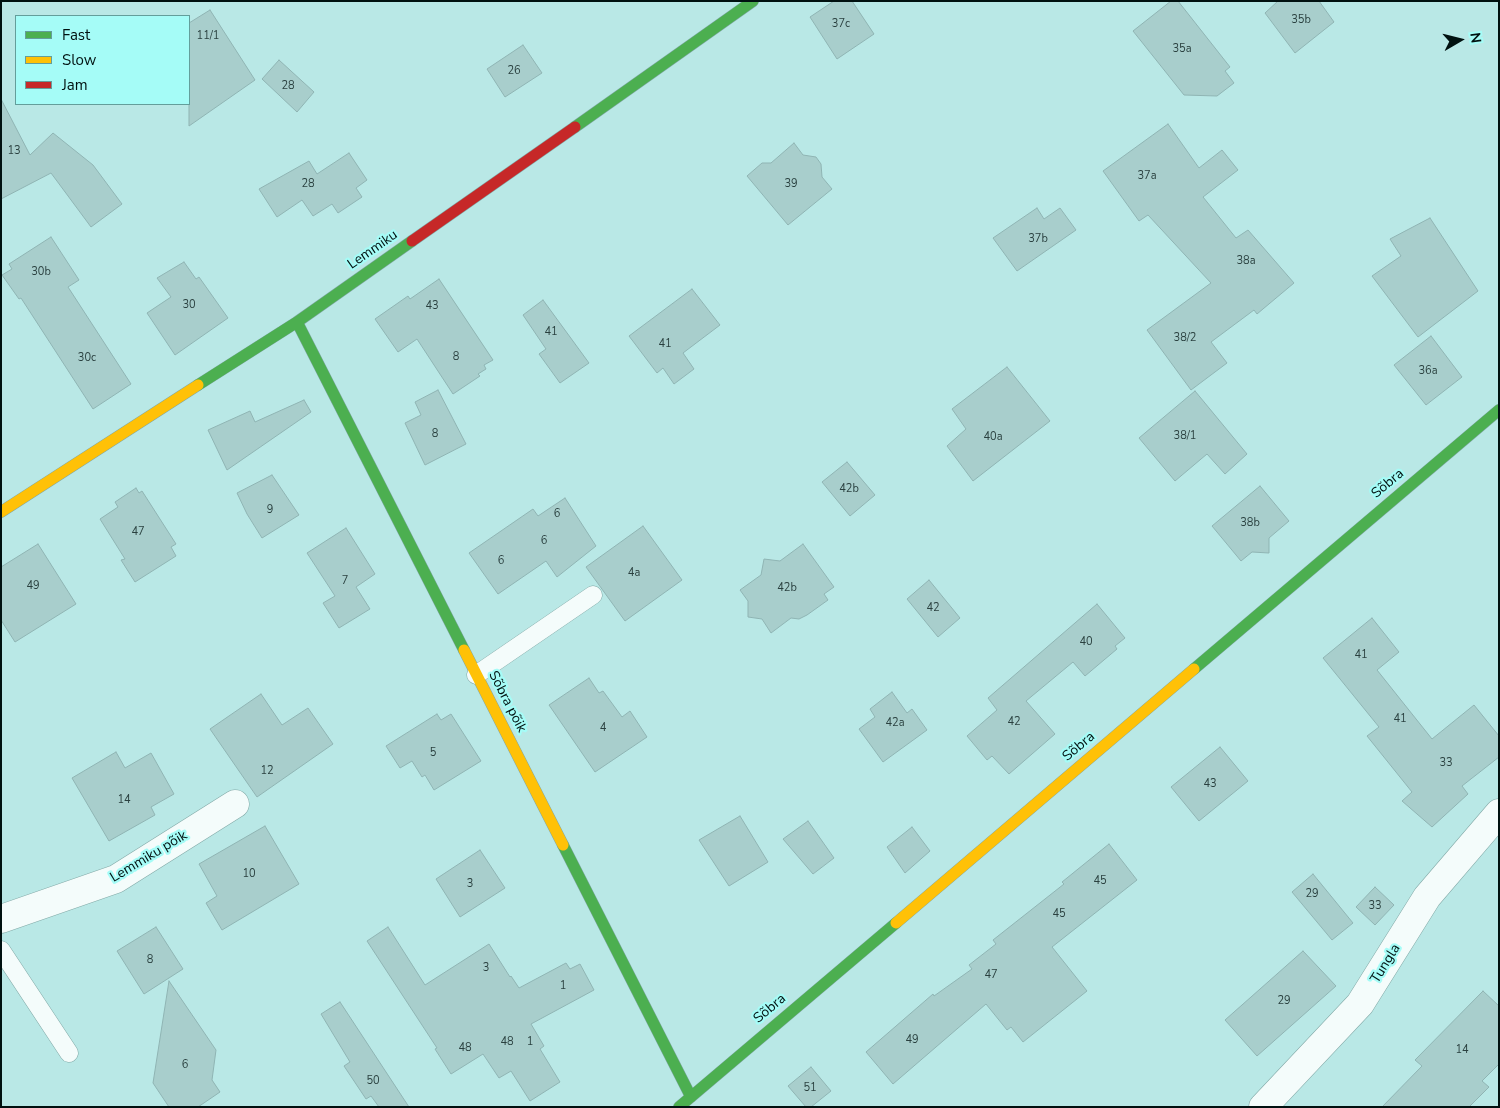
<!DOCTYPE html>
<meta charset="utf-8">
<style>
body{margin:0}
#map{position:relative;width:1500px;height:1108px;overflow:hidden;background:#b9e8e6;font-family:"Nunito Sans",sans-serif}
canvas{display:block}
.frame{position:absolute;inset:0;border:2px solid #001110;pointer-events:none}
.legend{position:absolute;left:15px;top:15px;width:175px;height:90px;box-sizing:border-box;background:#a5fcf7;border:1px solid #639e9b;margin:0;padding:6px 9px;list-style:none;font-size:15px;color:#001110}
.legend li{display:flex;align-items:center;gap:10px;height:25px}
.legend b{width:25px;border:1px solid #639e9b}
.north{position:absolute;left:1435px;top:15px;width:50px;height:50px;-webkit-text-stroke:4px #a5fcf7;paint-order:stroke;rotate:82deg;font-size:14px;font-weight:700;line-height:20px;text-align:center;color:#001110}
.north::after{content:'';display:block;margin:auto;width:18px;height:22px;background:#001110;clip-path:polygon(50% 0,100% 100%,50% 72%,0 100%)}
</style>
<div id="map">
<canvas width="1500" height="1108"></canvas>
<div class="frame"></div>
<ul class="legend">
<li><b style="height:6px;background:#4caf50"></b>Fast</li>
<li><b style="height:6px;background:#ffc107"></b>Slow</li>
<li><b style="height:6px;background:#c62828"></b>Jam</li>
</ul>
<div class="north">N</div>
</div>
<script>
const ctx = document.querySelector('canvas').getContext('2d');
ctx.lineJoin = 'round';
function fill(path, color) {
  ctx.fillStyle = color;
  ctx.fill(path, 'evenodd');
}
function shape(rows) {
  const path = new Path2D();
  for (const r of rows) {
    path.moveTo(r[0], r[1]);
    for (let i = 2; i < r.length; i += 2) path.lineTo(r[i], r[i + 1]);
  }
  return path;
}
function stroke(path, color, width, dash) {
  ctx.strokeStyle = color;
  ctx.lineWidth = width;
  ctx.lineCap = dash ? 'butt' : 'round';
  ctx.setLineDash(dash || []);
  ctx.stroke(path);
}
function drawText(font, color, halo, rows, align = 'center') {
  ctx.font = font + ' "Nunito Sans",sans-serif';
  ctx.lineWidth = 4.5;
  ctx.setLineDash([]);
  ctx.textBaseline = 'middle';
  ctx.strokeStyle = halo;
  ctx.fillStyle = color;
  for (const [text, x, y, turn = 0] of rows) {
    ctx.save();
    ctx.translate(x, y);
    ctx.rotate((+turn || 0) * Math.PI / 180);
    ctx.textAlign = isNaN(turn) ? turn : align;
    if (halo) ctx.strokeText(text, 0, 0);
    ctx.fillText(text, 0, 0);
    ctx.restore();
  }
}
const building = shape([
 [834,1,852,1,874,34,837,59,810,17,834,1],
 [1171,1,1178,1,1230,67,1225,71,1234,83,1217,96,1184,95,1133,31,1171,1],
 [1278,1,1319,1,1334,22,1295,53,1265,13,1278,1],
 [210,10,255,80,189,126,189,23,210,10],
 [523,45,542,73,505,97,487,69,523,45],
 [279,60,314,92,297,112,262,79,279,60],
 [1,99,30,155,53,133,93,165,122,204,91,227,51,173,1,199,1,99],
 [1168,124,1199,168,1222,150,1238,170,1203,197,1236,238,1248,230,1294,283,1257,314,1254,310,1211,342,1227,363,1191,390,1147,330,1211,283,1148,215,1139,221,1103,171,1168,124],
 [794,143,803,155,816,157,821,164,822,177,832,189,788,225,747,176,762,163,771,163,794,143],
 [349,153,367,180,356,188,362,197,338,213,332,204,313,216,302,200,277,217,259,189,309,161,317,174,349,153],
 [1037,208,1044,219,1060,208,1076,230,1017,271,993,238,1037,208],
 [1430,218,1478,291,1418,337,1372,276,1401,256,1390,239,1430,218],
 [51,237,79,280,68,287,131,384,93,409,21,298,19,299,2,275,12,269,9,264,51,237],
 [184,262,196,279,199,277,228,318,175,355,147,313,171,297,157,278,184,262],
 [439,279,493,360,484,365,486,369,478,374,480,376,453,394,417,339,398,352,375,319,408,296,410,299,439,279],
 [692,289,720,325,683,353,694,369,674,384,663,368,657,373,629,336,692,289],
 [543,300,589,363,560,383,539,354,546,349,523,315,543,300],
 [1431,336,1462,377,1426,405,1394,365,1431,336],
 [1007,367,1050,421,973,481,947,446,966,429,952,409,1007,367],
 [438,390,466,444,425,465,405,423,421,415,415,402,438,390],
 [1195,391,1247,454,1225,474,1207,454,1175,481,1139,438,1195,391],
 [304,400,311,412,227,470,208,430,250,411,255,422,304,400],
 [847,462,875,495,850,516,822,482,847,462],
 [272,475,299,515,262,538,247,514,237,493,272,475],
 [1260,486,1289,521,1269,538,1269,553,1252,552,1241,561,1212,526,1260,486],
 [136,488,139,493,142,491,176,544,171,547,176,556,135,582,121,560,125,559,100,519,118,507,115,502,136,488],
 [565,498,596,546,557,577,546,561,498,594,469,553,533,509,538,516,565,498],
 [643,526,682,580,625,621,586,567,643,526],
 [346,528,375,574,356,587,370,609,339,628,323,603,335,596,307,553,346,528],
 [38,544,76,604,15,642,1,620,1,567,38,544],
 [803,544,834,587,824,594,828,600,807,615,799,619,791,618,771,633,762,619,748,617,748,601,740,590,761,575,764,559,780,561,803,544],
 [929,580,960,618,938,637,907,599,929,580],
 [1097,604,1125,638,1115,646,1117,649,1085,676,1073,662,1026,701,1055,734,1009,774,992,756,987,760,967,736,997,710,988,698,1097,604],
 [1372,618,1399,652,1377,670,1432,739,1474,705,1499,736,1499,757,1462,786,1468,794,1432,827,1402,801,1412,792,1367,736,1379,727,1323,658,1372,618],
 [589,678,599,693,603,691,622,717,630,711,647,737,595,772,549,705,589,678],
 [892,692,907,713,912,709,927,730,883,762,859,729,875,717,870,709,892,692],
 [261,694,282,725,308,708,333,744,257,797,210,729,261,694],
 [437,714,441,720,451,714,481,761,434,790,425,775,422,777,412,761,400,768,386,746,437,714],
 [1220,747,1248,781,1199,821,1171,787,1220,747],
 [116,752,125,768,151,753,174,794,151,807,155,815,109,841,72,778,116,752],
 [740,816,768,862,729,886,699,840,740,816],
 [808,821,834,858,813,874,783,839,808,821],
 [265,826,299,884,222,930,206,903,217,896,199,864,265,826],
 [912,827,930,851,905,873,887,847,912,827],
 [1109,844,1137,880,1052,947,1087,991,1023,1042,1011,1027,1007,1030,986,1004,893,1084,866,1052,933,994,934,996,972,969,969,965,996,944,993,940,1064,884,1062,882,1109,844],
 [480,850,505,888,460,917,436,879,480,850],
 [1313,874,1353,923,1332,940,1292,892,1313,874],
 [1375,887,1394,905,1375,925,1356,907,1375,887],
 [156,927,183,969,144,994,117,951,156,927],
 [388,927,425,985,489,944,510,977,511,976,519,988,566,963,570,969,580,964,594,990,531,1024,544,1046,540,1049,560,1082,530,1101,511,1071,499,1078,483,1054,451,1074,435,1049,437,1048,367,941,388,927],
 [1303,951,1336,986,1257,1056,1225,1020,1303,951],
 [169,981,216,1050,212,1080,220,1092,198,1107,169,1107,153,1083,169,981],
 [1483,991,1499,1006,1499,1064,1482,1081,1489,1087,1469,1107,1382,1107,1422,1066,1415,1060,1483,991],
 [340,1002,409,1107,379,1107,371,1096,366,1099,344,1066,350,1062,321,1014,340,1002],
 [811,1067,831,1091,811,1107,806,1107,788,1086,811,1067]
]);
fill(building, '#a8cecc');
stroke(building, '#8fb4b3', 1);
const lane = shape([
 [476,675,593,595],
 [1,950,69,1053]
]);
const street = shape([
 [1,919,116,879,235,804],
 [1263,1107,1360,1004,1427,897,1499,813]
]);
const fast = shape([
 [575,127,753,1],
 [297,322,464,650],
 [198,385,297,322,412,241],
 [1194,669,1499,410],
 [563,845,691,1097],
 [679,1107,896,923]
]);
const slow = shape([
 [1,512,198,385],
 [464,650,563,845],
 [896,923,1194,669]
]);
const jam = shape([
 [412,241,575,127]
]);
stroke(lane, '#81a8a6', 19);
stroke(street, '#81a8a6', 29);
stroke(fast, '#81a8a6', 12);
stroke(slow, '#81a8a6', 12);
stroke(jam, '#81a8a6', 12);
stroke(lane, '#f4fcfb', 18);
stroke(street, '#f4fcfb', 28);
stroke(fast, '#4caf50', 11);
stroke(slow, '#ffc107', 11);
stroke(jam, '#c62828', 11);
drawText('11px', '#2a403f', null, [
 ["35b",1301,20],
 ["37c",841,24],
 ["11/1",208,36],
 ["35a",1182,49],
 ["26",514,71],
 ["28",288,86],
 ["13",14,151],
 ["37a",1147,176],
 ["28",308,184],
 ["39",791,184],
 ["37b",1038,239],
 ["38a",1246,261],
 ["30b",41,272],
 ["30",189,305],
 ["43",432,306],
 ["41",551,332],
 ["38/2",1185,338],
 ["41",665,344],
 ["8",456,357],
 ["30c",87,358],
 ["36a",1428,371],
 ["8",435,434],
 ["38/1",1185,436],
 ["40a",993,437],
 ["42b",849,489],
 ["9",270,510],
 ["6",557,514],
 ["38b",1250,523],
 ["47",138,532],
 ["6",544,541],
 ["6",501,561],
 ["4a",634,573],
 ["7",345,581],
 ["49",33,586],
 ["42b",787,588],
 ["42",933,608],
 ["40",1086,642],
 ["41",1361,655],
 ["41",1400,719],
 ["42",1014,722],
 ["42a",895,723],
 ["4",603,728],
 ["5",433,753],
 ["33",1446,763],
 ["12",267,771],
 ["43",1210,784],
 ["14",124,800],
 ["10",249,874],
 ["45",1100,881],
 ["3",470,884],
 ["29",1312,894],
 ["33",1375,906],
 ["45",1059,914],
 ["8",150,960],
 ["3",486,968],
 ["47",991,975],
 ["1",563,986],
 ["29",1284,1001],
 ["49",912,1040],
 ["48",507,1042],
 ["1",530,1042],
 ["48",465,1048],
 ["14",1462,1050],
 ["6",185,1065],
 ["50",373,1081],
 ["51",810,1088]
]);
drawText('14px', '#001110', '#a5fcf7', [
 ["Lemmiku",373,250,-35],
 ["Sõbra",1388,484,-40],
 ["Sõbra põik",507,702,63],
 ["Sõbra",1079,747,-40],
 ["Lemmiku põik",149,857,-31],
 ["Tungla",1386,964,-58],
 ["Sõbra",770,1009,-40]
]);
</script>
